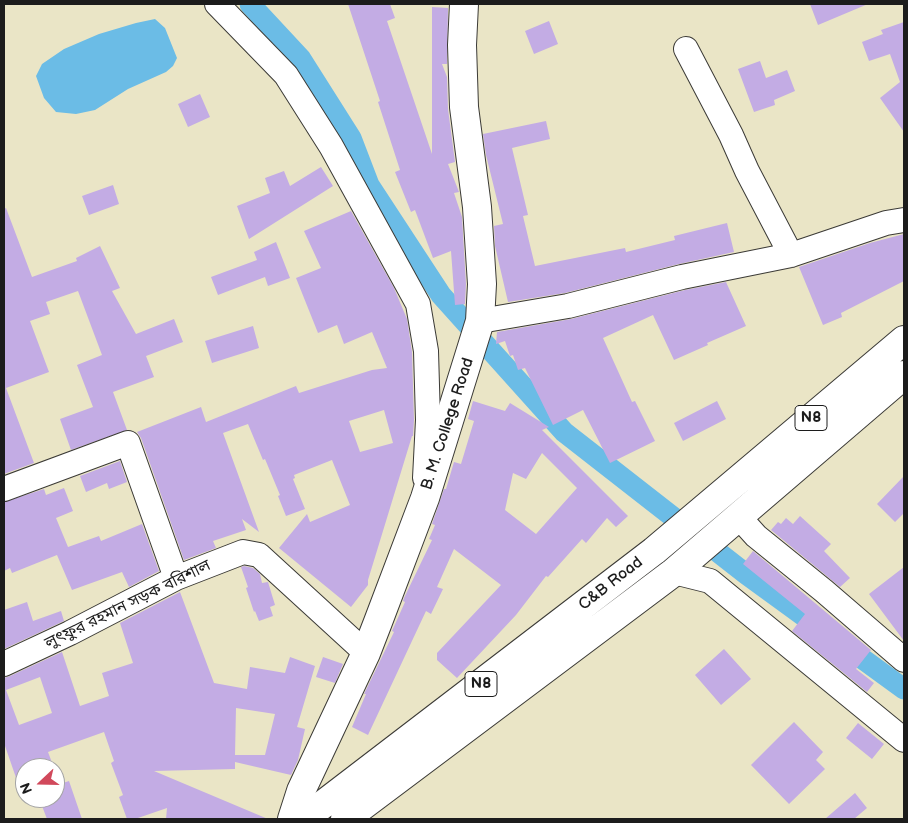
<!DOCTYPE html>
<meta charset="utf-8">
<style>
body{margin:0}
#map{position:relative;width:908px;height:823px;overflow:hidden;background:#eae5c6;font-family:"Balsamiq Sans",sans-serif}
canvas{display:block}
.frame{position:absolute;inset:0;border:5px solid #1c1c1c;pointer-events:none}
.north{position:absolute;left:15px;top:758px;width:50px;height:50px;box-sizing:border-box;background:#fff;border:1px solid #a4a4a4;border-radius:50%;rotate:249deg;font-size:14px;font-weight:700;line-height:20px;text-align:center;color:#1c1c1c}
.north::after{content:'';display:block;margin:auto;width:18px;height:22px;background:#d1495b;clip-path:polygon(50% 0,100% 100%,50% 72%,0 100%)}
</style>
<div id="map">
<canvas width="908" height="823"></canvas>
<div class="frame"></div>
<div class="north">N</div>
</div>
<script>
const ctx = document.querySelector('canvas').getContext('2d');
ctx.lineJoin = 'round';
function fill(path, color) {
  ctx.fillStyle = color;
  ctx.fill(path, 'evenodd');
}
function shape(rows) {
  const path = new Path2D();
  for (const r of rows) {
    path.moveTo(r[0], r[1]);
    for (let i = 2; i < r.length; i += 2) path.lineTo(r[i], r[i + 1]);
  }
  return path;
}
function stroke(path, color, width, dash) {
  ctx.strokeStyle = color;
  ctx.lineWidth = width;
  ctx.lineCap = dash ? 'butt' : 'round';
  ctx.setLineDash(dash || []);
  ctx.stroke(path);
}
function drawText(font, color, halo, rows, align = 'center') {
  ctx.font = font + ' "Balsamiq Sans","Noto Sans Bengali",sans-serif';
  ctx.lineWidth = 4;
  ctx.setLineDash([]);
  ctx.textBaseline = 'middle';
  ctx.strokeStyle = halo;
  ctx.fillStyle = color;
  for (const [text, x, y, turn = 0] of rows) {
    ctx.save();
    ctx.translate(x, y);
    ctx.rotate((+turn || 0) * Math.PI / 180);
    ctx.textAlign = isNaN(turn) ? turn : align;
    if (halo) ctx.strokeText(text, 0, 0);
    ctx.fillText(text, 0, 0);
    ctx.restore();
  }
}
fill(shape([
 [155,19,165,28,177,58,173,66,166,72,128,89,95,110,76,114,56,112,44,98,36,76,42,64,64,49,99,34,136,23]
]), '#6bbce6');
stroke(shape([
 [250,4,301,59,351,138,369,185,441,295,564,432,746,574,904,689]
]), '#6bbce6', 21);
fill(shape([
 [348,4,390,4,395,18,387,21,432,154,432,7,448,8,447,64,442,64,447,77,448,109,455,162,448,164,459,192,454,193,462,217,466,284,465,304,455,305,451,251,433,258,415,210,411,212,395,172,400,170,378,102,380,101],
 [810,4,868,4,818,25],
 [549,21,558,44,534,54,525,31],
 [904,22,904,132,880,98,900,82,890,54,869,61,862,42,883,34,881,30],
 [760,61,766,78,787,70,795,91,774,100,775,105,754,112,738,69],
 [200,94,210,117,188,127,178,104],
 [546,121,550,139,512,148,528,215,523,216,535,266,625,248,626,252,675,240,674,236,727,223,734,252,679,264,565,293,508,302,495,246,494,226,503,224,486,155,483,134],
 [321,167,333,186,249,239,237,206,270,193,265,178,284,171,290,186],
 [113,185,119,204,89,215,82,196],
 [6,208,32,277,77,261,76,258,100,246,120,288,112,291,136,334,174,319,183,342,146,356,154,377,113,392,127,430,71,450,60,419,93,407,77,365,102,355,78,291,46,302,50,314,30,321,49,372,6,388,34,463,4,474,4,209],
 [351,211,394,288,407,319,412,352,414,420,413,436,412,436,368,580,368,585,351,607,279,548,307,514,310,522,350,505,332,460,294,475,295,478,293,479,305,509,286,516,278,496,280,495,265,459,263,460,248,424,223,433,259,532,242,519,246,530,213,541,216,548,184,560,141,438,137,432,201,407,206,422,296,386,299,393,372,370,387,368,372,332,344,344,337,325,318,333,296,278,321,268,304,231],
 [384,410,393,443,360,452,349,421],
 [904,234,904,281,841,313,842,317,823,325,799,267,870,243],
 [276,242,290,278,268,286,265,277,218,295,211,277,257,260,254,252],
 [726,282,746,326,707,343,708,345,674,360,653,315,603,338,632,402,635,401,655,441,610,463,583,410,553,425,525,368,518,370,513,355,510,356,505,341,496,344,497,332,571,319,685,290],
 [253,326,259,348,212,363,205,341],
 [473,401,505,411,510,403,549,427,542,430,628,516,616,527,607,518,586,543,582,539,548,577,546,576,516,615,457,678,437,660,437,653,501,585,454,549,437,587,443,589,431,614,426,611,368,735,352,727,366,694,364,694,394,632,392,631,405,602,403,601,404,598,432,540,429,539,435,525,432,524,444,489,446,489,454,462,461,464,474,421,468,419],
 [542,453,577,488,536,534,505,510,513,473,526,479],
 [717,401,726,419,683,441,674,423],
 [120,461,127,482,109,489,107,483,86,492,80,476],
 [904,476,904,513,895,522,877,504],
 [64,488,73,511,56,518,68,547,99,536,101,541,142,524,159,571,129,587,122,572,72,590,57,555,12,573,10,568,4,571,4,502,44,489,46,495],
 [800,516,831,544,824,551,850,578,840,587,771,530,778,522,781,524,786,518,793,524],
 [753,551,871,650,856,669,874,683,867,692,792,631,805,614,743,564],
 [244,566,253,568,260,574,262,583,268,582,275,605,270,607,273,616,259,621,255,611,254,612,246,588,248,587,241,567],
 [904,567,904,641,869,594],
 [180,592,214,683,247,689,250,667,285,673,290,657,315,666,297,727,305,729,298,760,291,775,235,762,235,769,154,771,268,819,166,819,167,808,135,819,127,819,119,797,123,795,111,763,114,761,104,732,48,752,54,768,25,768,25,794,22,795,4,743,4,678,10,676,62,652,80,706,109,696,102,673,133,663,120,623],
 [40,677,52,713,19,725,6,690],
 [236,708,275,714,265,755,235,755],
 [27,602,33,621,61,611,64,621,4,649,4,610],
 [724,649,751,679,721,705,695,675],
 [323,657,343,664,335,683,316,677],
 [794,722,823,752,816,760,825,769,789,804,751,765],
 [858,723,884,744,872,759,846,738],
 [55,771,60,784,69,781,82,819,47,819,39,798,55,798],
 [855,793,867,808,854,819,825,819]
]), '#c3ace4');
const minor = shape([
 [217,4,286,75,331,146,418,304,426,351,428,420,425,478],
 [686,49,731,135,747,171,791,255],
 [480,321,568,306,682,277,791,255,886,223,904,220],
 [4,489,128,443,176,578],
 [738,516,756,536,824,591,904,660],
 [674,572,710,581,904,740],
 [4,664,70,633,176,578,243,552,259,555,366,653]
]);
const major = shape([
 [292,819,301,791,366,653,378,622,425,498,480,321,482,284,477,207,464,107,462,45,464,4]
]);
const highway = shape([
 [310,819,317,809,654,551,904,340],
 [345,819,674,572,904,375]
]);
stroke(minor, '#3b3a36', 26);
stroke(major, '#3b3a36', 30);
stroke(highway, '#3b3a36', 30);
stroke(minor, '#fff', 24);
stroke(major, '#fff', 28);
stroke(highway, '#fff', 28);
for (const [x, y, w] of [
 [811,418,32],
 [481,684,32]
]) {
  const box = new Path2D();
  box.roundRect(x - w / 2, y - 12.5, w, 25, 4);
  ctx.fillStyle = '#fff';
  ctx.fill(box);
  stroke(box, '#1c1c1c', 1);
}
drawText('bold 15px', '#1c1c1c', null, [
 ["N8",811,418],
 ["N8",481,684]
]);
drawText('16px', '#1c1c1c', '#fff', [
 ["B. M. College Road",448,424,-72],
 ["C&B Road",611,584,-38],
 ["লুৎফুর রহমান সড়ক বরিশাল",128,605,-26]
]);
</script>
